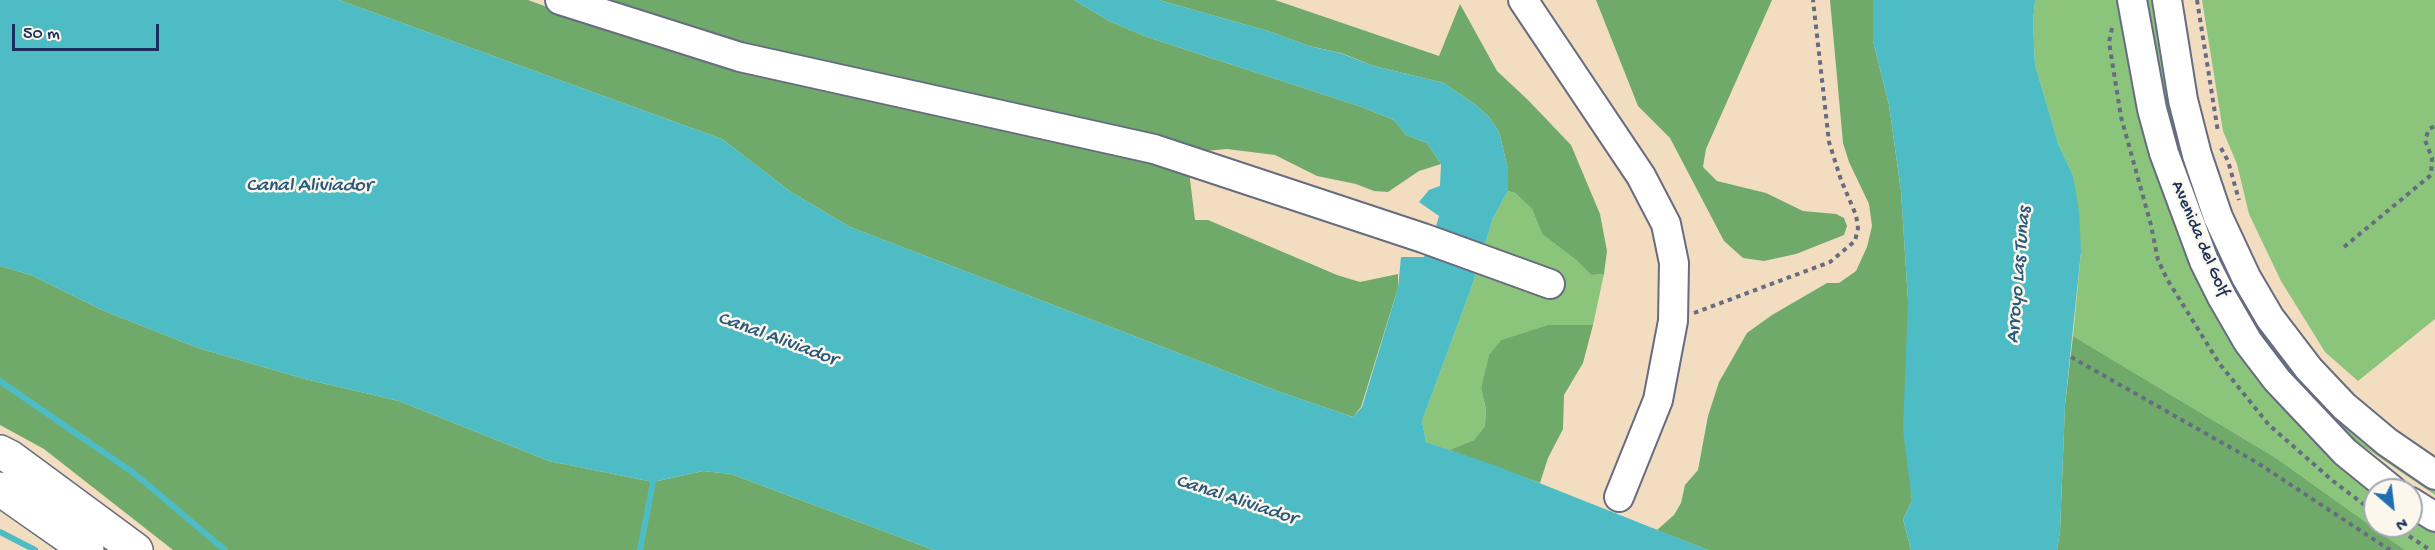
<!DOCTYPE html>
<style>
body{margin:0}
#map{position:relative;width:2435px;height:550px;overflow:hidden;background:#f3ddc0;font-family:"Gochi Hand",sans-serif}
canvas{display:block}
.north{position:absolute;left:2363px;top:478px;width:60px;height:60px;box-sizing:border-box;background:#fbf7ec;border:2px solid #a1a7b3;border-radius:50%;rotate:152deg;font-size:16px;font-weight:700;line-height:24px;text-align:center;color:#1b2f5e}
.north::after{content:'';display:block;margin:auto;width:21px;height:27px;background:#1f6fb2;clip-path:polygon(50% 0,100% 100%,50% 72%,0 100%)}
.scale{position:absolute;left:12px;top:24px;width:147px;height:27px;box-sizing:border-box;border:3px solid #1b2f5e;border-top:0;padding-left:8px;font-size:18px;line-height:21px;white-space:nowrap;color:#1b2f5e;-webkit-text-stroke:4px #fbf7ec;paint-order:stroke}
</style>
<div id="map">
<canvas width="2435" height="550"></canvas>
<div class="north">N</div>
<div class="scale">50 m</div>
</div>
<script>
const ctx = document.querySelector('canvas').getContext('2d');
ctx.lineJoin = 'round';
function fill(path, color) {
  ctx.fillStyle = color;
  ctx.fill(path, 'evenodd');
}
function shape(rows) {
  const path = new Path2D();
  for (const r of rows) {
    path.moveTo(r[0], r[1]);
    for (let i = 2; i < r.length; i += 2) path.lineTo(r[i], r[i + 1]);
  }
  return path;
}
function stroke(path, color, width, dash) {
  ctx.strokeStyle = color;
  ctx.lineWidth = width;
  ctx.lineCap = dash ? 'butt' : 'round';
  ctx.setLineDash(dash || []);
  ctx.stroke(path);
}
function drawText(font, color, halo, rows, align = 'center') {
  ctx.font = font + ' "Gochi Hand",sans-serif';
  ctx.lineWidth = 5;
  ctx.setLineDash([]);
  ctx.textBaseline = 'middle';
  ctx.strokeStyle = halo;
  ctx.fillStyle = color;
  for (const [text, x, y, turn = 0] of rows) {
    ctx.save();
    ctx.translate(x, y);
    ctx.rotate((+turn || 0) * Math.PI / 180);
    ctx.textAlign = isNaN(turn) ? turn : align;
    if (halo) ctx.strokeText(text, 0, 0);
    ctx.fillText(text, 0, 0);
    ctx.restore();
  }
}
fill(shape([
 [2035,0,2120,0,2197,267,2375,490,2375,526,2411,526,2411,509,2435,524,2435,550,2405,550,2276,458,2073,336,2081,252,2073,175,2059,146,2035,65,2033,23],
 [2147,0,2151,0,2165,76,2234,270,2435,483,2435,495,2354,440,2315,403,2264,339,2227,276,2196,210,2153,79,2153,27],
 [2202,0,2435,0,2435,319,2358,381,2325,352,2281,281,2249,214,2237,164,2223,131],
 [1508,191,1515,193,1532,209,1542,234,1576,260,1591,275,1604,274,1593,325,1547,325,1501,340,1489,356,1481,388,1486,409,1485,426,1474,440,1449,450,1426,442,1422,421,1472,286,1493,218]
]), '#8ac57b');
fill(shape([
 [339,0,528,0,550,8,1189,171,1195,220,1208,220,1337,275,1360,282,1398,274,1398,288,1361,407,1353,417,1280,392,850,227,791,192,722,139],
 [588,0,1074,0,1109,21,1147,37,1362,107,1394,120,1406,135,1427,143,1441,164,1419,171,1388,192,1374,191,1356,184,1317,176,1275,155,1227,149,1205,151,735,46],
 [1159,0,1275,0,1439,56,1460,4,1497,71,1528,100,1571,145,1600,214,1607,251,1604,274,1591,275,1576,260,1542,234,1532,209,1515,193,1508,191,1508,169,1499,132,1489,117,1476,105,1444,83,1374,66,1341,53,1309,46,1268,31],
 [1596,0,1772,0,1706,149,1703,167,1717,181,1766,193,1803,211,1836,214,1844,218,1847,226,1844,235,1796,254,1764,261,1743,258,1724,241,1670,138,1638,106],
 [1830,0,1873,0,1873,41,1889,105,1901,191,1908,300,1909,466,1912,501,1903,519,1911,550,1708,550,1657,530,1674,515,1681,503,1685,485,1698,470,1708,416,1719,382,1747,333,1772,315,1827,283,1839,283,1856,271,1867,247,1872,226,1869,204,1849,162,1843,143],
 [0,266,31,275,102,310,198,348,305,379,399,401,549,461,653,482,703,471,731,474,934,550,173,550,44,449,0,425],
 [1547,325,1593,325,1583,363,1564,395,1563,429,1548,458,1540,483,1449,450,1474,440,1485,426,1486,409,1481,388,1489,355,1501,340],
 [2073,336,2276,458,2405,550,2057,550,2060,531,2065,405]
]), '#6faa6b');
fill(shape([
 [0,0,339,0,722,139,791,192,850,227,1280,392,1353,417,1362,407,1398,288,1401,257,1424,257,1434,233,1439,216,1419,202,1429,190,1440,186,1441,164,1427,143,1406,135,1394,120,1362,107,1147,37,1109,21,1074,0,1159,0,1268,31,1309,46,1340,53,1374,66,1444,83,1476,105,1489,117,1499,132,1508,169,1508,191,1493,218,1472,286,1422,421,1426,442,1494,465,1708,550,934,550,731,474,703,471,653,482,549,461,399,401,305,379,198,348,102,310,31,275,0,266],
 [1873,0,2035,0,2033,23,2035,65,2059,146,2073,175,2079,212,2081,252,2065,405,2060,531,2057,550,1911,550,1903,519,1912,501,1903,430,1908,300,1901,191,1889,105,1873,41]
]), '#4ebcc5');
stroke(shape([
 [0,381,135,474,225,550],
 [0,532,35,550],
 [640,550,653,482]
]), '#4ebcc5', 6);
const minor = shape([
 [560,0,740,57,1154,149,1423,238,1550,284],
 [1523,0,1641,176,1666,224,1674,263,1673,321,1658,400,1619,497],
 [2132,0,2152,109,2164,153,2204,261,2222,297,2248,342,2277,380,2345,452,2392,490],
 [2167,0,2183,100,2197,155,2218,217,2246,277,2270,318,2309,369,2344,406,2387,442,2435,475],
 [2411,502,2435,517]
]);
const major = shape([
 [0,452,10,457,136,550],
 [0,489,87,550]
]);
stroke(minor, '#676c80', 32);
stroke(major, '#676c80', 36);
stroke(shape([
 [2197,0,2218,132],
 [2112,28,2109,42,2121,117,2151,225,2158,260,2167,279,2219,363,2269,425,2333,481,2375,513],
 [2221,148,2228,161,2239,200],
 [2344,247,2431,175,2432,158,2425,140,2429,129,2435,126],
 [1694,313,1830,262,1855,241,1858,228,1856,215,1841,180,1829,142,1813,0],
 [2071,357,2256,462,2390,550],
 [2394,526,2430,550]
]), '#676c80', 4, [4.5, 4.5]);
stroke(minor, '#fff', 28);
stroke(major, '#fff', 33);
drawText('18px', '#1b2f5e', '#fbf7ec', [
 ["Avenida del Golf",2199,239,67]
]);
drawText('italic 20px', '#2a597d', '#fbf7ec', [
 ["Canal Aliviador",309,187],
 ["Arroyo Las Tunas",2020,275,-85],
 ["Canal Aliviador",777,340,20],
 ["Canal Aliviador",1236,501,18]
]);
</script>
